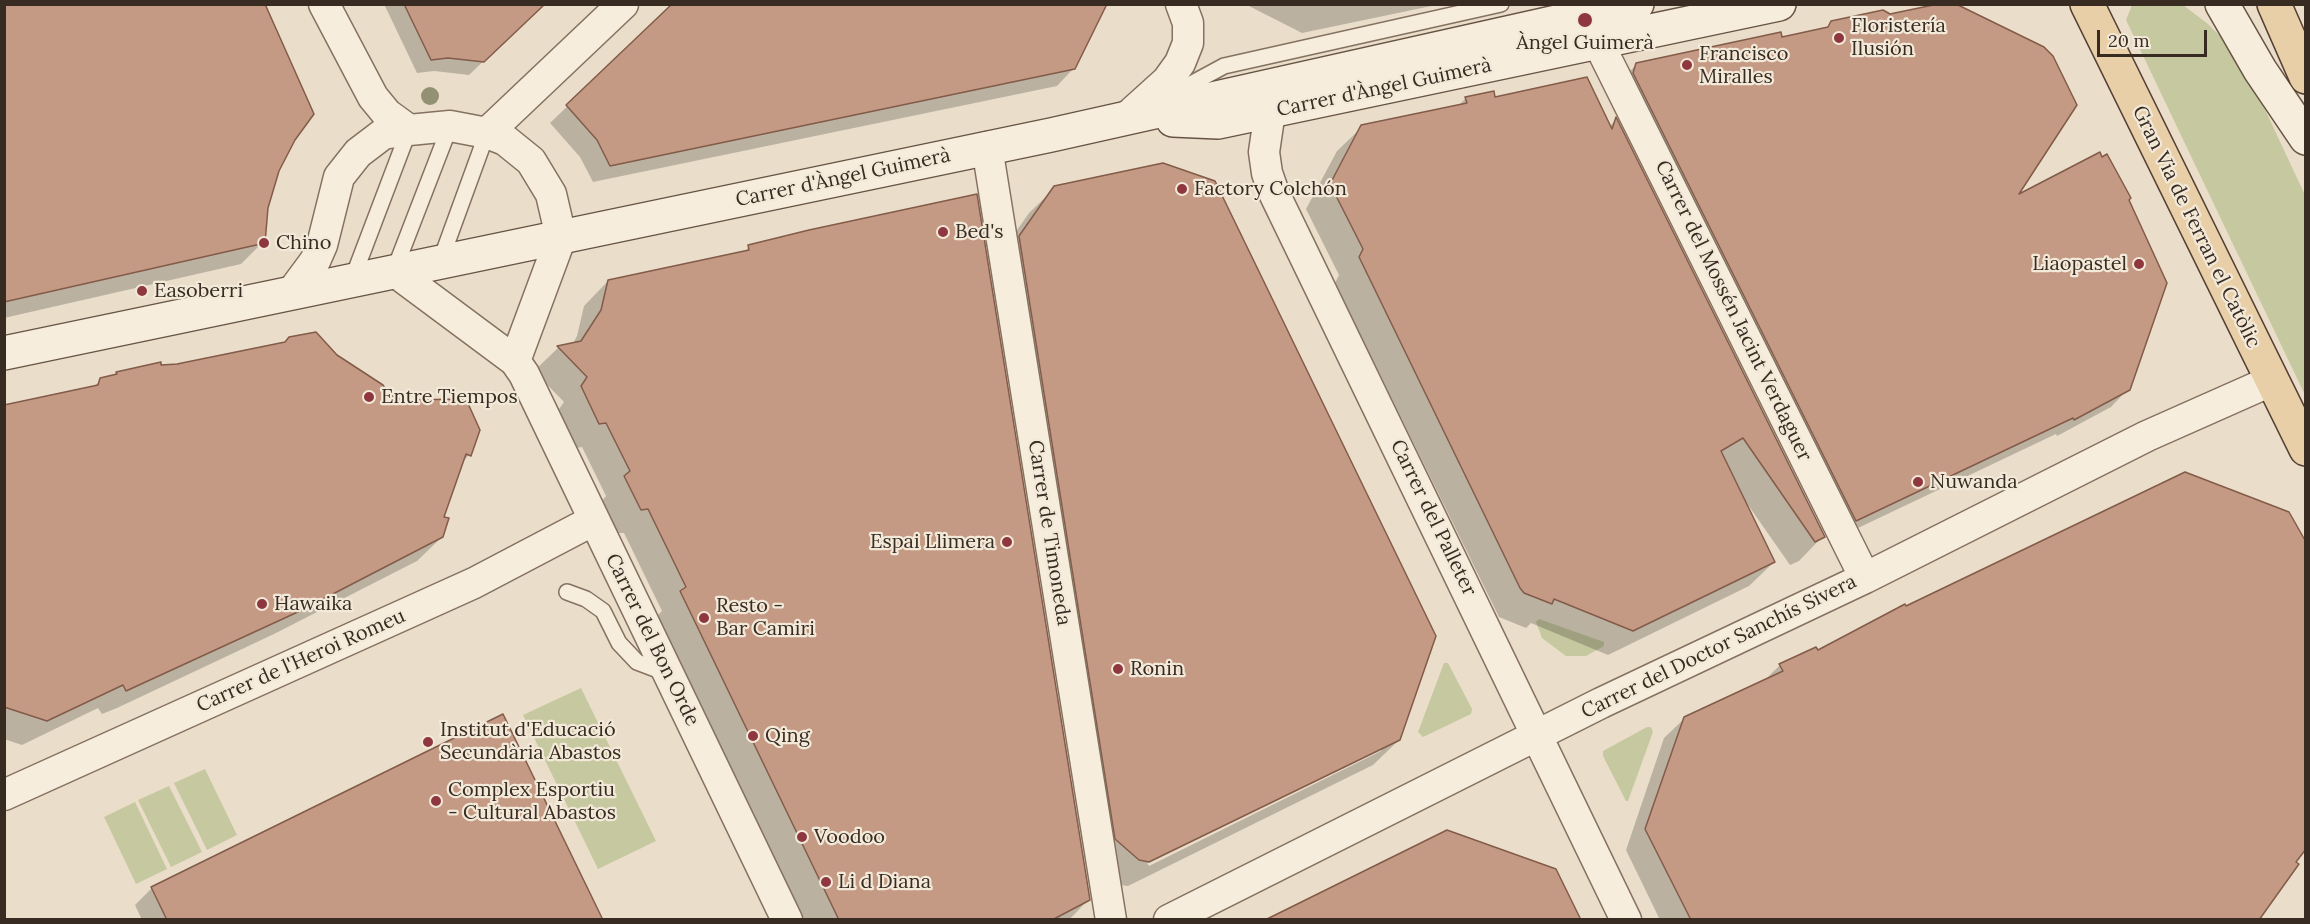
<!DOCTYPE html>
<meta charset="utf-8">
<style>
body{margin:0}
#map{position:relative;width:2310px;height:924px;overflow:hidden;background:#eadeca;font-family:Lora,serif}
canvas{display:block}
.frame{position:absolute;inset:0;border:6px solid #382b22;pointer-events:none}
.scale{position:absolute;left:2097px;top:30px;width:110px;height:27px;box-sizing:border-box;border:3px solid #382b22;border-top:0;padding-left:8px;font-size:18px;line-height:21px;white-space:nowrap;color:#382b22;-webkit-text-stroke:4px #f3e9d9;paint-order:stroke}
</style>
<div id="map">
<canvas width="2310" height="924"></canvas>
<div class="frame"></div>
<div class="scale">20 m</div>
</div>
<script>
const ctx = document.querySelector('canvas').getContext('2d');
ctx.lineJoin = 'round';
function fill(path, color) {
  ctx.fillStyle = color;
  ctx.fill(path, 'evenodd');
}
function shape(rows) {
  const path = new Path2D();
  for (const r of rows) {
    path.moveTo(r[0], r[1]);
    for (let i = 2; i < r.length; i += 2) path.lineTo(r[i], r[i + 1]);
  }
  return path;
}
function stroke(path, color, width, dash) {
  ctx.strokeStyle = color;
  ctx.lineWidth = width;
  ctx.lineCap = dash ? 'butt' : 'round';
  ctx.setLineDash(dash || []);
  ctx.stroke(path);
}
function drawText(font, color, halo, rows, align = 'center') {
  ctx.font = font + ' Lora,serif';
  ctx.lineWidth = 4.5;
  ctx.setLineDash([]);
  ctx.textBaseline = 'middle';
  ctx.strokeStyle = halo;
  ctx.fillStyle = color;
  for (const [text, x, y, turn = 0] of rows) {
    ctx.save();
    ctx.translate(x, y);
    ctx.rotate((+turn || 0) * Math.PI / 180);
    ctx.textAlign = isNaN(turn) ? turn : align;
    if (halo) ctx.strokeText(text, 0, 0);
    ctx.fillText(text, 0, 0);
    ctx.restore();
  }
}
fill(shape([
 [2132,5,2183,5,2208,24,2230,46,2247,71,2305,195,2305,395,2126,20],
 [1539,619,1604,642,1604,646,1586,656,1566,656,1542,638,1536,622],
 [1444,663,1448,663,1472,709,1471,714,1423,737,1418,732],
 [581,688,656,841,598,869,523,715],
 [1647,727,1651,727,1653,732,1628,801,1626,801,1603,756,1603,751],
 [205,769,237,835,207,850,174,783],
 [169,786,202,852,171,867,138,800],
 [135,802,167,869,136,884,104,817]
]), '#c6c89f');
fill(shape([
 [4,4,294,139,278,170,267,208,263,242,241,264,4,318],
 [384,4,543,4,469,75,434,71,417,73],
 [674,4,1074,68,1057,86,593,182,580,157,550,123],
 [1245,4,1441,4,1302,33],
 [1832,22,2015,198,2116,170,2166,283,2128,389,2111,407,2057,436,2056,434,1839,537,1620,81,1637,64,1824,30],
 [1466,98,1494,99,1609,127,1616,120,1823,536,1799,561,1790,565,1746,502,1774,562,1749,586,1608,655,1531,623,1526,628,1499,617,1335,283,1339,275,1306,209,1337,151,1362,127,1458,106],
 [1055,188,1399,740,1373,765,1128,886,1113,884,994,263,1029,213],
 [1381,748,1381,751,1149,866,1147,863],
 [749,247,1089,899,1069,920,803,920,657,616,662,611,624,533,616,533,601,502,606,496,582,447,575,448,557,412,564,402,534,371,558,348,572,345,577,336,584,306,608,281,743,253],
 [336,356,469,455,462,462,442,518,442,537,417,561,274,634,117,708,102,714,98,708,22,745,4,739,4,407,92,388,101,380,117,373,160,367],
 [1817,652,2257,920,1660,920,1626,850,1664,738,1685,718,1763,682,1780,665],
 [152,888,601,920,142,920,135,905]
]), '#0003');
const building = shape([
 [4,4,265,4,314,114,295,140,279,171,268,208,265,243,4,302,4,4],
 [404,4,545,4,484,62,448,58,431,60,404,4],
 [672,4,1107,4,1075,69,610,166,597,140,566,105,672,4],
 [1938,4,1956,4,2044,47,2053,56,2077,105,2019,194,2100,152,2102,157,2107,154,2131,198,2129,200,2167,283,2130,390,2074,420,2073,418,1856,521,1633,73,1636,63,1781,32,1782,37,1828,27,1831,21,1883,10,1890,14,1938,4],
 [1587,77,1612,129,1616,117,1825,537,1815,542,1743,438,1721,451,1775,562,1633,631,1554,599,1552,604,1524,593,1520,588,1359,257,1363,249,1330,184,1361,125,1467,103,1465,97,1494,91,1495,97,1587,77],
 [1163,163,1215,181,1436,636,1400,740,1149,862,1139,860,1115,839,1019,236,1054,186,1163,163],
 [977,194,1090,900,1052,920,839,920,680,591,686,587,648,509,641,510,624,476,630,471,606,423,599,424,581,386,587,377,557,346,581,341,601,310,608,280,749,250,748,245,809,230,977,194],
 [316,332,337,355,383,385,389,394,403,400,466,399,480,430,471,456,466,454,444,517,449,518,443,537,300,611,126,691,123,685,47,721,4,707,4,405,98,385,100,378,117,374,116,372,161,362,161,365,177,364,285,342,289,337,316,332],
 [2185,472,2289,512,2306,542,2306,849,2296,862,2299,864,2259,920,1691,920,1645,829,1684,717,1783,671,1779,664,1816,647,1818,650,1905,604,1906,606,2185,472],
 [503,714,603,920,167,920,151,887,503,714],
 [1447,830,1556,869,1581,920,1265,920,1447,830]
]);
fill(building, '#c49a84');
stroke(building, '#825b49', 1.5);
const lane = shape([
 [1165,98,1224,66,1501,4],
 [440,262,487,133],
 [394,271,450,126],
 [352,280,409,130],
 [567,592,586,599,603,611,619,643,637,662,666,673]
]);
const street = shape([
 [324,4,373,97,387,114,409,130],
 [1599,44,1865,578],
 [1270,111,1264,152,1267,173,1274,193,1626,920],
 [1126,118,1167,81,1180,63,1188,43,1188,23,1181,4],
 [487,133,623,4],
 [987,147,1111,920],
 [394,271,515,361,524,374,787,920],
 [292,292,315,261,322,245,339,177,358,153,383,134,409,130,450,126,487,133,505,140,531,161,551,194,561,237,515,361],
 [4,795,474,583,594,520],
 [1169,920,1601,703,1865,578,2147,436,2271,381]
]);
const secondary = shape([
 [2222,4,2260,70,2306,138],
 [1173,120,1218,122,1779,4],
 [4,353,1051,135,1637,4]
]);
const primary = shape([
 [2087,4,2306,449],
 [2274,4,2306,77]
]);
stroke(lane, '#857160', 18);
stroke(street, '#857160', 33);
stroke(secondary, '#675343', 36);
stroke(primary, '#544034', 36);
stroke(lane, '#f6eddd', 15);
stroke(street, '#f6eddd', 30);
stroke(secondary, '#f6eddd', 33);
stroke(primary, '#e9cfa7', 33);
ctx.fillStyle = '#939173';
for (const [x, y] of [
 [430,96]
]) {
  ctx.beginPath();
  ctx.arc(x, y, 9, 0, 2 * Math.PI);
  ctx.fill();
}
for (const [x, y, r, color] of [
 [1585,20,8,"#8e373e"],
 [1839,38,6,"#8e373e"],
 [1687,65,6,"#8e373e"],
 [1182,189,6,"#8e373e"],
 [943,232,6,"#8e373e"],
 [264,243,6,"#8e373e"],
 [2139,264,6,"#8e373e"],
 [142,291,6,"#8e373e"],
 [369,397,6,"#8e373e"],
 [1918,482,6,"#8e373e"],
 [1007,542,6,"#8e373e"],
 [262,604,6,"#8e373e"],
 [704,618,6,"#8e373e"],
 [1118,669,6,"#8e373e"],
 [753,736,6,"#8e373e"],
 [428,742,6,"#8e373e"],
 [436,801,6,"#8e373e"],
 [802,837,6,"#8e373e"],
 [826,882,6,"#8e373e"]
]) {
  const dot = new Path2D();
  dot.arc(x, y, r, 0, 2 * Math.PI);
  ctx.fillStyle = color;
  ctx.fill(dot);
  stroke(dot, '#f3e9d9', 2);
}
drawText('20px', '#382b22', '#f3e9d9', [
 ["Floristería",1851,26],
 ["Ilusión",1851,49],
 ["Àngel Guimerà",1585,43,"center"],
 ["Francisco",1699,54],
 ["Miralles",1699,77],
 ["Factory Colchón",1194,189],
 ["Bed's",955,232],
 ["Chino",276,243],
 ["Liaopastel",2127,264,"right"],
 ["Easoberri",154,291],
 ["Entre Tiempos",381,397],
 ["Nuwanda",1930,482],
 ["Espai Llimera",995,542,"right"],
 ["Hawaika",274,604],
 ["Resto -",716,606],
 ["Bar Camiri",716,629],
 ["Ronin",1130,669],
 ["Institut d'Educació",440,730],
 ["Secundària Abastos",440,753],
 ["Qing",765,736],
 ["Complex Esportiu",448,790],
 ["- Cultural Abastos",448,813],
 ["Voodoo",814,837],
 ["Li d Diana",838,882]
], 'left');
drawText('20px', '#382b22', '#f3e9d9', [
 ["Carrer d'Àngel Guimerà",1384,88,-12],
 ["Carrer d'Àngel Guimerà",843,178,-12],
 ["Gran Via de Ferran el Catòlic",2196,227,64],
 ["Carrer del Mossén Jacint Verdaguer",1733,311,64],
 ["Carrer del Palleter",1433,518,64],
 ["Carrer de Timoneda",1049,533,81],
 ["Carrer del Bon Orde",652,640,64],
 ["Carrer del Doctor Sanchís Sivera",1719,647,-26],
 ["Carrer de l'Heroi Romeu",301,661,-24]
]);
</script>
